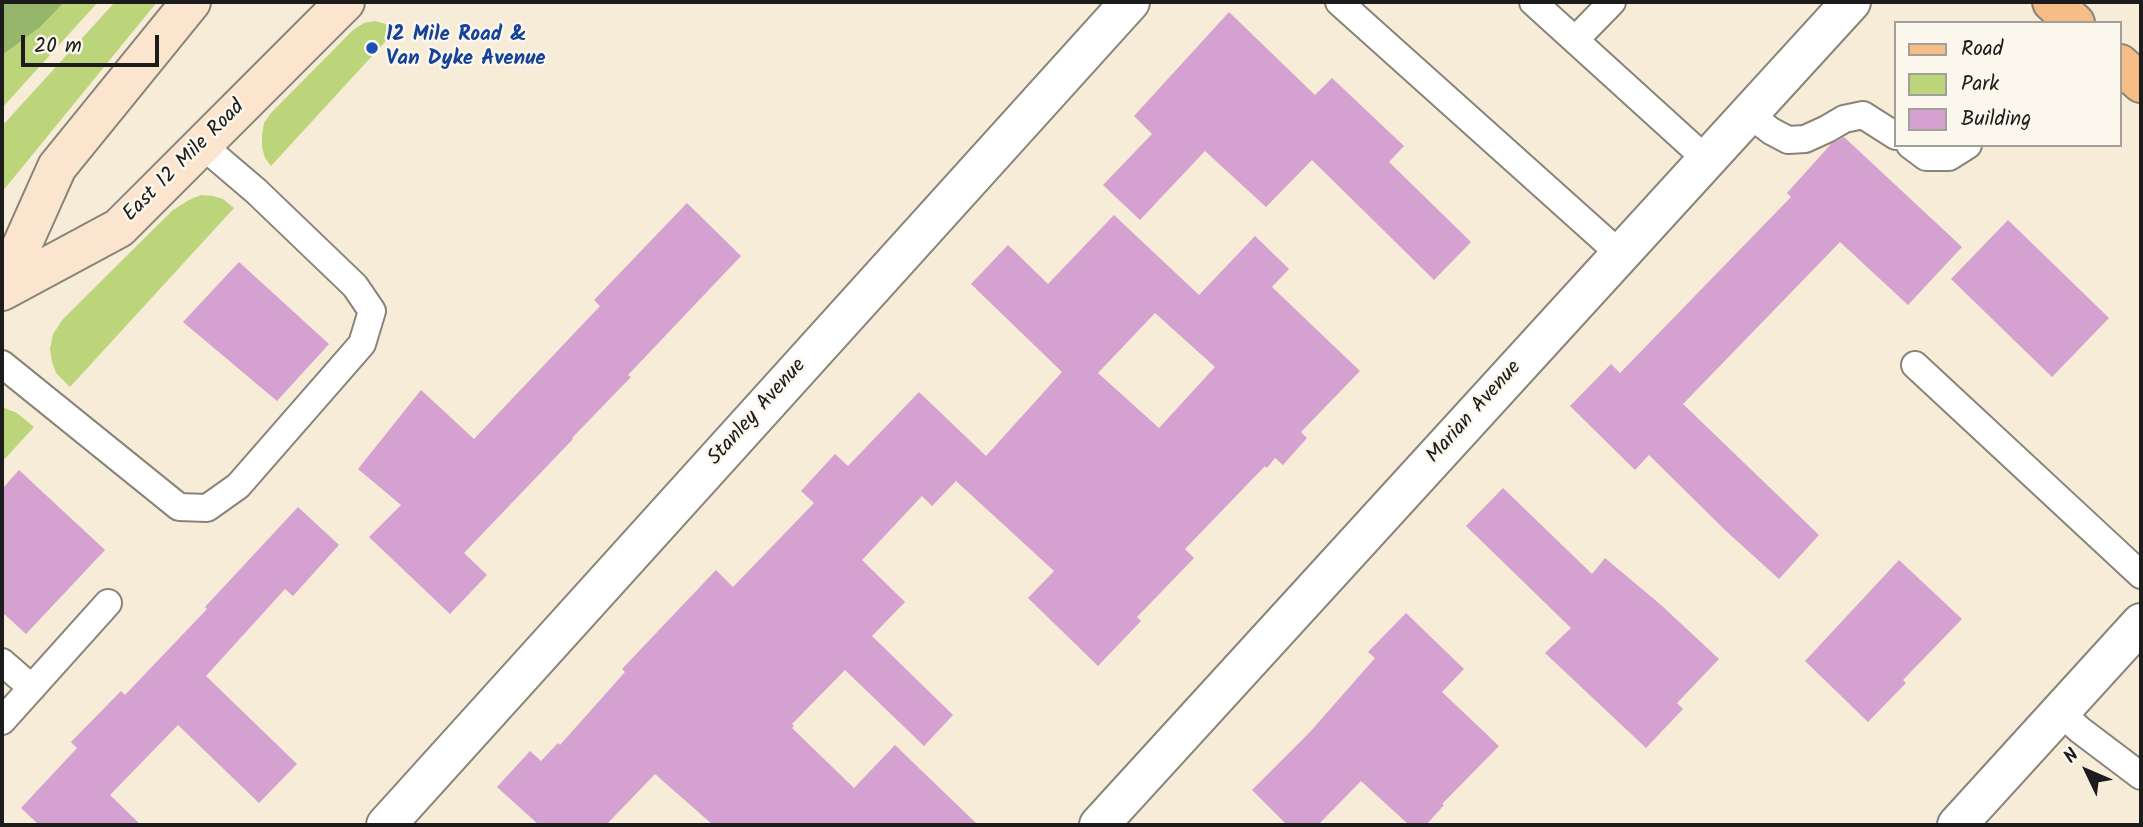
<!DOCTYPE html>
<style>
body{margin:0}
#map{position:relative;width:2143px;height:827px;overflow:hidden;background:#f6ecd7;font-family:Kalam,sans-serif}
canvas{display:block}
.frame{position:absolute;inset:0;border:4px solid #1c1c1c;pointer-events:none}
.legend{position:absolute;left:1894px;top:21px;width:228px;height:126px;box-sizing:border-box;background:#fbf7ec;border:2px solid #a29f99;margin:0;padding:9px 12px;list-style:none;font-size:21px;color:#1c1c1c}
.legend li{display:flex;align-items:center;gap:14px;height:35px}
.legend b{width:35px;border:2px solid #a29f99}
.north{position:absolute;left:2052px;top:736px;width:70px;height:70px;-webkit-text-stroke:5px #fbf7ec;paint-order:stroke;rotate:314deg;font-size:19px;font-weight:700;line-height:28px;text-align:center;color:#1c1c1c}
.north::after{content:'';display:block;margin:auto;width:24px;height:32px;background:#1c1c1c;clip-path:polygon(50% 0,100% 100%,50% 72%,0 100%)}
.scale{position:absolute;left:21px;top:35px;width:138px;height:32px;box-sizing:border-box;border:4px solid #1c1c1c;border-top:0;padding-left:9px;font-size:21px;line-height:24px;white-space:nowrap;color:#1c1c1c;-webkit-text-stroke:5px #fbf7ec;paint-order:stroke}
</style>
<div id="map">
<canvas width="2143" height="827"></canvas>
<div class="frame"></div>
<ul class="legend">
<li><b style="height:9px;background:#f6be86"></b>Road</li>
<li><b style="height:19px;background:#bcd57b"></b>Park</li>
<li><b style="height:19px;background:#d4a1d0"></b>Building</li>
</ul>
<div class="north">N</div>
<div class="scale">20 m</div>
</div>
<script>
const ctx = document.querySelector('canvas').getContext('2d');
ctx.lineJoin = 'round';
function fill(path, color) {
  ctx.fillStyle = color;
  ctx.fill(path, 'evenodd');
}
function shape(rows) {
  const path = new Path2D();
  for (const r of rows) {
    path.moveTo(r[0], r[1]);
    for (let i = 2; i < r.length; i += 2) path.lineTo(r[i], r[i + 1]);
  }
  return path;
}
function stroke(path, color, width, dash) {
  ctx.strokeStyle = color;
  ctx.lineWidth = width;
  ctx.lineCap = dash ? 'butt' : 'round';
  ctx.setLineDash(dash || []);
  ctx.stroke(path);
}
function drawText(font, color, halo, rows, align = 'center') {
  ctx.font = font + ' Kalam,sans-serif';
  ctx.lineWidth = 5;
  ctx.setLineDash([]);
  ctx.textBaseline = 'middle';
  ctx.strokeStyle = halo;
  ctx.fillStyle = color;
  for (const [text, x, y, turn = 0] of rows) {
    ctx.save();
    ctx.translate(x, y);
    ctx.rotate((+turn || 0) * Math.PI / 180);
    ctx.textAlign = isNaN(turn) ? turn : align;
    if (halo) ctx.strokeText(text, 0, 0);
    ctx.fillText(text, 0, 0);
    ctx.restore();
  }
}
fill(shape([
 [2,2,98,2,2,108],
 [115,2,157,2,2,192,2,126],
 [375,21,386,24,395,31,271,166,265,158,262,147,262,135,264,123,271,113,353,30,364,23],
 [201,195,213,196,223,199,234,208,70,387,56,373,52,362,50,349,53,334,63,319,173,210,189,200],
 [2,407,17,413,34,427,2,462]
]), '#bcd57b');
fill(shape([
 [2,2,64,2,40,27,2,55]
]), '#95b66b');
fill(shape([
 [1229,12,1315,95,1332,78,1404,146,1389,162,1471,242,1434,280,1312,160,1266,207,1205,151,1140,220,1103,185,1152,134,1134,116],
 [1844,137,1962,247,1908,305,1840,242,1683,404,1819,535,1779,579,1726,531,1649,455,1635,470,1570,406,1611,364,1620,373,1791,197,1787,193,1831,144],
 [687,203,741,256,628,375,631,377,572,438,573,439,464,553,487,575,450,614,369,537,401,505,358,469,421,390,474,439,600,306,594,300],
 [1114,215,1199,295,1255,236,1289,269,1272,287,1360,371,1301,432,1307,438,1283,465,1275,458,1267,468,1265,466,1185,549,1194,558,1137,617,1141,621,1098,666,1028,598,1054,571,956,481,932,506,922,496,862,560,905,602,872,636,953,715,924,746,845,670,792,724,794,726,792,728,854,788,895,745,978,825,713,825,655,774,606,825,539,825,497,787,530,751,541,761,558,743,560,745,625,672,622,669,716,570,733,587,814,503,801,491,835,454,848,466,919,392,986,456,1062,372,971,284,1008,245,1048,284],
 [1155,313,1215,367,1159,428,1098,373],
 [2008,220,2109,318,2052,377,1951,279],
 [239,262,329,344,277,401,183,322],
 [19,470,105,550,26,634,2,612,2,489],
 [1503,488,1592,574,1605,558,1661,605,1719,659,1677,703,1683,709,1646,748,1545,653,1571,628,1466,526],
 [298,507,339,545,293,596,285,589,206,676,297,764,259,803,178,725,110,795,141,825,39,825,21,808,77,748,71,742,121,691,125,695,207,609,205,607],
 [1899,560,1962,619,1903,680,1906,683,1868,722,1805,661],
 [1406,613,1464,669,1442,692,1499,746,1442,804,1444,805,1426,825,1409,825,1361,781,1318,825,1287,825,1252,790,1310,732,1375,658,1368,652]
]), '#d4a1d0');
const service = shape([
 [1339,2,1620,254],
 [1533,2,1707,160],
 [1575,40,1612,2],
 [1749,114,1771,131,1788,140,1805,139,1827,129,1844,119,1863,115,1896,136],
 [1910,145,1926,157,1949,157,1968,145],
 [2,364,179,507,207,508,238,486,362,344,372,311,355,286,256,191,202,145],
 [1915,365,2141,575],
 [2,662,32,688],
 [2060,712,2080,730,2141,776],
 [2,721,108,603]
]);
const minor = shape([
 [386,825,1130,2],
 [1099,825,1851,2],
 [1957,825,2141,623]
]);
const secondary = shape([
 [2,290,57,167,191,2],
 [2,291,119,228,345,2]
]);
const primary = shape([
 [2052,2,2075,23],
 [2120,64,2141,83]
]);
stroke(service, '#89847a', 30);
stroke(minor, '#89847a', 42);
stroke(secondary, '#89847a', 42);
stroke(primary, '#89847a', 42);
stroke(service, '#fff', 26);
stroke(minor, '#fff', 38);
stroke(secondary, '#fbe5cf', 38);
stroke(primary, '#f6be86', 38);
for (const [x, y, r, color] of [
 [372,48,7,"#1a4fb4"]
]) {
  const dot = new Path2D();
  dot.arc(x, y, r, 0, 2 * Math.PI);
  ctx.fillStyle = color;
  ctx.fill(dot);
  stroke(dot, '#fbf7ec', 2.5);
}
drawText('bold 21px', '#164399', '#fbf7ec', [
 ["12 Mile Road &",386,36],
 ["Van Dyke Avenue",386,60]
], 'left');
drawText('21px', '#1c1c1c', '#fbf7ec', [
 ["East 12 Mile Road",185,162,-45],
 ["Stanley Avenue",758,413,-48],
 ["Marian Avenue",1475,413,-48]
]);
</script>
